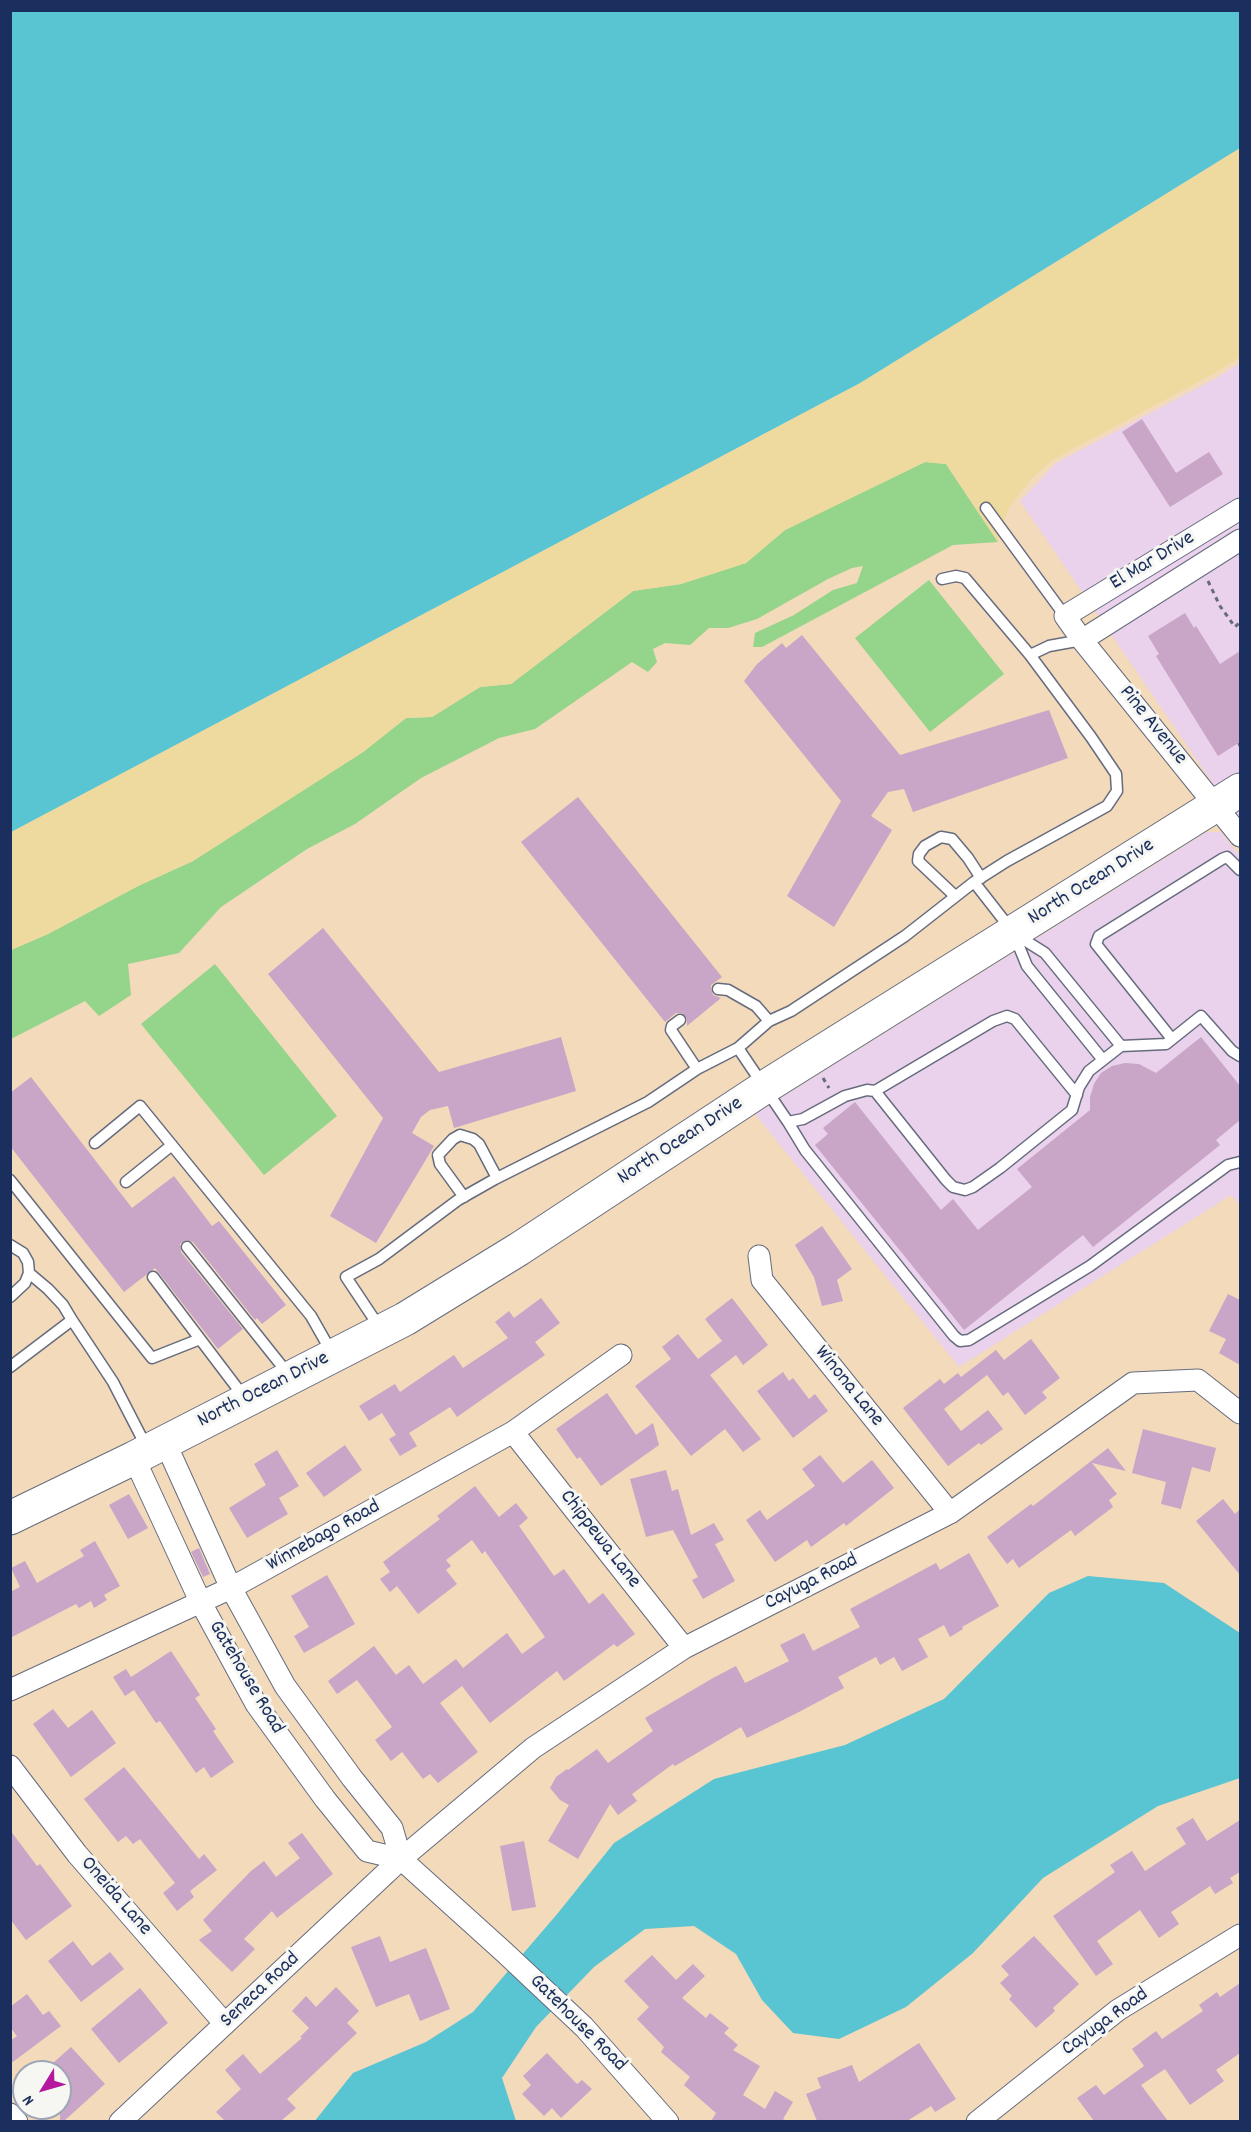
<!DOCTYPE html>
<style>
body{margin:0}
#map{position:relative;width:1251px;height:2132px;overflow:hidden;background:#f2daba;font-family:Dekko,sans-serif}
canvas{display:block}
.frame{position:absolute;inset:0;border:12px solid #1b2f5e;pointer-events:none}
.north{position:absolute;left:12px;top:2060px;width:60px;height:60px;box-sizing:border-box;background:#f6f6f2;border:2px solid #9ea6b7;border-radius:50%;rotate:233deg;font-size:16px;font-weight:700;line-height:24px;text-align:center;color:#1b2f5e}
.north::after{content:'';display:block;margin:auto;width:21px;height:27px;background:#b5179e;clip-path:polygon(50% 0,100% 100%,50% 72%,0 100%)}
</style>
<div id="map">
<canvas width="1251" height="2132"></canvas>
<div class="frame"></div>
<div class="north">N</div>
</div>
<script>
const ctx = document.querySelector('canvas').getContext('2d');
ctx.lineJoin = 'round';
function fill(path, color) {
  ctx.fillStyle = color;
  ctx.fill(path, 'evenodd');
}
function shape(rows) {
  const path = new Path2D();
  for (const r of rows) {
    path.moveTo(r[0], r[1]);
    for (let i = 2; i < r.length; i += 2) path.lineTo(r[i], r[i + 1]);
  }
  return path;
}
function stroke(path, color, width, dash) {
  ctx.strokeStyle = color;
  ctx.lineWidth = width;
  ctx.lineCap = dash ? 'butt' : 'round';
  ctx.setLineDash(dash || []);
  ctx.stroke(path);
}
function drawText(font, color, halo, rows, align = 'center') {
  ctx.font = font + ' Dekko,sans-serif';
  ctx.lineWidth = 6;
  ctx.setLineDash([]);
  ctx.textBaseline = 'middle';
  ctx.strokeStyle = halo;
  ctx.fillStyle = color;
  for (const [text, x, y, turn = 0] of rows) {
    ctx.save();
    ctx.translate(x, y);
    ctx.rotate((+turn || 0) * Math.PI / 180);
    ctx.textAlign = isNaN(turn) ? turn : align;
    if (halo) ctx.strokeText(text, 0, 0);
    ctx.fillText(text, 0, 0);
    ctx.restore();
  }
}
fill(shape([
 [1240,363,1240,818,1214,785,1020,501,1056,463,1216,378],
 [1207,832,1221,832,1240,857,1240,1205,1231,1195,959,1367,755,1114]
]), '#ead1ec');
fill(shape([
 [925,462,946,464,998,542,953,545,762,647,753,647,755,633,794,615,833,590,857,583,863,566,852,568,828,579,757,619,728,628,709,628,690,645,665,643,653,649,657,662,648,672,632,662,535,729,499,738,421,778,355,824,307,849,221,907,179,953,128,964,131,995,99,1016,85,1001,11,1039,11,950,48,934,138,886,193,861,363,752,406,718,432,717,480,687,511,684,633,591,681,584,746,563,785,530],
 [929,580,1004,674,930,732,855,638],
 [215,964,337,1116,264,1175,141,1024]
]), '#94d48b');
fill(shape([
 [1240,148,1240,357,1215,373,1054,459,1031,479,1008,509,998,542,946,464,925,462,785,530,746,563,681,584,633,591,511,684,480,687,432,717,406,718,363,752,193,861,138,886,48,934,11,950,11,832,860,383]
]), '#eeda9e');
fill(shape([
 [11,10,1240,11,1240,148,860,383,11,832],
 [1088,1576,1164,1583,1240,1633,1240,1778,1158,1806,1043,1878,973,1953,906,2007,839,2039,793,2033,762,2000,736,1954,694,1926,645,1929,594,1967,536,2027,502,2078,516,2121,314,2122,353,2073,426,2042,473,2012,558,1913,614,1843,714,1779,845,1745,944,1699,1049,1593]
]), '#59c4d2');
fill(shape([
 [1142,419,1176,473,1209,452,1223,474,1170,507,1122,432],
 [1185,613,1194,628,1196,626,1220,664,1240,651,1240,742,1218,756,1156,656,1159,654,1148,636],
 [802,635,900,755,1049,710,1068,758,913,812,904,789,888,792,871,816,892,830,834,927,787,896,841,801,744,681,757,664,782,643,786,648],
 [578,797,722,977,711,985,711,989,713,995,721,998,687,1026,687,1019,682,1013,676,1013,665,1022,521,842],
 [323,928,439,1072,561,1037,576,1091,454,1128,448,1106,430,1110,421,1117,412,1133,434,1146,376,1243,330,1216,383,1118,268,974],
 [1201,1037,1240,1086,1240,1120,1216,1140,1220,1145,1093,1247,1083,1235,964,1330,815,1145,828,1134,823,1128,855,1102,941,1210,953,1199,978,1230,1032,1187,1017,1169,1090,1110,1090,1097,1094,1084,1101,1073,1112,1066,1125,1063,1139,1064,1156,1073],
 [31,1077,132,1208,174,1176,212,1226,219,1221,286,1305,262,1324,257,1318,255,1320,193,1242,186,1240,180,1244,181,1252,243,1329,218,1349,155,1268,124,1292,10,1146,10,1093],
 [822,1226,852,1269,837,1280,843,1301,822,1306,814,1277,795,1245],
 [1228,1294,1240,1300,1240,1365,1219,1353,1226,1339,1209,1331],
 [541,1298,560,1323,535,1342,545,1355,457,1417,450,1407,409,1433,417,1446,400,1456,389,1439,396,1435,382,1413,369,1421,359,1406,395,1384,400,1392,454,1355,463,1368,508,1338,495,1322,509,1311,514,1318],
 [732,1298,768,1345,743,1365,736,1355,710,1375,761,1439,743,1452,725,1429,691,1456,635,1386,671,1359,662,1347,678,1334,698,1359,722,1341,705,1319],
 [1031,1339,1060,1378,1042,1392,1047,1398,1025,1415,1008,1392,1003,1396,987,1375,944,1409,961,1431,988,1410,1003,1429,981,1445,979,1443,948,1466,903,1408,940,1379,944,1384,958,1373,961,1377,996,1350,1004,1360],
 [783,1372,789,1381,793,1378,809,1399,815,1394,828,1411,793,1438,757,1391],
 [607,1393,636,1435,653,1423,659,1445,601,1486,580,1457,577,1459,556,1429],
 [1143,1429,1216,1448,1210,1472,1192,1467,1181,1509,1161,1504,1166,1482,1132,1473],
 [345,1445,362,1470,324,1497,306,1473],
 [1108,1448,1126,1471,1092,1463,1117,1494,1109,1500,1113,1507,1075,1536,1071,1530,1019,1568,1013,1559,1007,1564,987,1537,1031,1504,1033,1506],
 [277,1450,299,1486,279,1498,288,1514,247,1538,229,1508,266,1485,254,1464],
 [820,1455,843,1483,872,1460,894,1488,846,1526,844,1523,811,1547,807,1540,775,1562,746,1520,760,1510,767,1520,815,1486,802,1469],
 [666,1470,672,1491,678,1489,691,1535,714,1523,724,1540,715,1544,735,1581,703,1599,692,1580,698,1577,673,1530,646,1537,630,1479],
 [475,1486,499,1517,516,1503,528,1518,519,1526,554,1576,564,1569,589,1604,603,1593,635,1634,617,1647,614,1644,564,1681,557,1671,490,1723,462,1686,440,1703,478,1752,438,1783,430,1774,423,1779,402,1752,391,1761,375,1740,392,1727,357,1680,337,1694,328,1681,374,1646,396,1675,409,1665,423,1684,456,1659,463,1668,507,1633,522,1654,545,1637,485,1551,482,1554,472,1540,446,1560,451,1566,446,1570,457,1584,418,1614,397,1586,390,1592,380,1579,390,1572,383,1562,440,1519,437,1516],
 [129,1494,148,1528,128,1539,109,1505],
 [1223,1499,1235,1514,1240,1509,1240,1575,1196,1521],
 [95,1541,120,1586,104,1595,107,1600,94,1608,91,1601,79,1608,76,1604,10,1638,10,1592,20,1587,11,1568,25,1561,37,1583,84,1556,80,1550],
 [199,1548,210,1574,203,1577,191,1552],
 [969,1553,999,1606,962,1627,963,1629,950,1637,944,1625,918,1639,928,1657,902,1671,894,1657,880,1665,876,1657,838,1677,844,1688,797,1713,747,1738,741,1727,675,1766,673,1764,632,1794,637,1801,618,1815,610,1804,578,1859,548,1841,569,1805,560,1800,550,1788,556,1777,567,1769,568,1770,597,1749,608,1763,653,1731,645,1718,713,1678,736,1666,745,1683,789,1661,780,1645,804,1633,813,1651,860,1627,850,1609,936,1563,940,1570],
 [327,1575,355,1624,304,1653,294,1636,309,1627,291,1596],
 [171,1651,200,1695,195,1698,216,1729,213,1731,234,1762,211,1778,204,1767,196,1773,160,1721,156,1723,134,1690,125,1696,113,1677,126,1669,131,1677],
 [53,1709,68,1728,92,1710,116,1743,71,1777,33,1724],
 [124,1767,199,1859,204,1854,217,1870,190,1891,194,1897,177,1911,163,1893,175,1883,140,1839,133,1844,126,1836,118,1842,84,1799],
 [1193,1818,1207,1841,1240,1820,1240,1872,1230,1878,1233,1883,1215,1894,1210,1886,1171,1912,1179,1924,1159,1938,1140,1910,1097,1941,1113,1964,1096,1976,1053,1916,1115,1872,1110,1865,1132,1851,1145,1871,1186,1844,1176,1828],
 [10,1830,37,1866,40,1864,72,1906,26,1940,10,1919],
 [302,1833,333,1874,277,1918,272,1911,244,1939,255,1949,232,1972,199,1940,212,1931,203,1920,251,1871,264,1861,276,1877,300,1858,288,1843],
 [524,1841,536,1907,512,1911,500,1846],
 [380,1936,390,1962,426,1948,450,2009,420,2021,409,1994,376,2007,351,1947],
 [1034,1936,1079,1984,1053,2008,1055,2011,1036,2028,1009,1999,1012,1996,1000,1983,1009,1975,1001,1966],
 [73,1941,92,1966,110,1952,124,1969,81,2002,48,1961],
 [652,1955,676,1980,693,1964,705,1976,682,1998,706,2018,710,2013,729,2028,724,2033,738,2045,733,2050,760,2066,743,2095,765,2109,775,2091,793,2102,783,2119,787,2121,711,2121,716,2113,684,2085,690,2077,661,2052,664,2047,637,2019,649,2007,624,1981],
 [1240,1983,1240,2053,1216,2070,1224,2081,1190,2105,1165,2069,1141,2085,1168,2121,1094,2121,1077,2098,1096,2085,1104,2095,1144,2066,1132,2049,1156,2031,1162,2039,1203,2011,1199,2005,1217,1992,1220,1997],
 [336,1987,359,2011,347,2023,357,2033,287,2099,296,2108,281,2121,225,2121,216,2112,241,2089,225,2070,243,2054,260,2074,302,2038,300,2037,309,2028,292,2011,306,1996,316,2007],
 [140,1988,168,2023,119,2063,91,2029],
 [27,1994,43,2015,49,2011,61,2026,10,2064,10,2041,17,2036,10,2027,10,2007],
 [919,2043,956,2099,935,2112,931,2106,907,2121,817,2121,806,2094,821,2088,817,2078,852,2065,859,2082],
 [71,2047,105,2084,64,2121,60,2121,60,2072,43,2072],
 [547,2053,577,2084,582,2080,592,2089,561,2118,552,2108,544,2116,522,2094,531,2085,523,2076]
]), '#c9a5c8');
const service = shape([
 [986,508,1065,616],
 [942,579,956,576,965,578,1030,655],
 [974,882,1007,861,1107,806,1117,791,1116,774,1091,737,1030,655,1049,646,1082,640],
 [955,896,918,861,919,854,925,846,941,837,952,839,968,858,981,878],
 [1018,936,1045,953,1121,1046],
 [718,989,728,990,756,1006,769,1021],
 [680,1020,672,1026,671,1030,697,1069],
 [1172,1039,1096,944,1099,936,1222,859,1227,857,1240,870],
 [1240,1056,1232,1051,1201,1016,1166,1044,1121,1046,1089,1071,1079,1087,1072,1110,1000,1168,973,1187,965,1190,953,1187,946,1180,875,1091,867,1090,845,1096,803,1119,788,1122,805,1150,954,1336,960,1341,969,1340,1090,1266,1228,1165,1240,1162],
 [875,1091,993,1021,1007,1016,1015,1019,1077,1095],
 [788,1122,738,1048,769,1021,791,1011,905,936,974,882,1013,932,1027,966,1103,1060],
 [95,1143,140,1106,311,1316,332,1353],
 [10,1180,152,1358,200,1339,244,1397],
 [126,1182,172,1145],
 [464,1197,440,1164,438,1155,453,1139,460,1135,473,1139,479,1144,497,1178],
 [10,1245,23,1253,28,1262,29,1273,25,1283,10,1297],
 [187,1247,289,1375],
 [29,1273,48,1289,63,1305,72,1320],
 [153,1277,200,1339],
 [380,1328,346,1277,379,1259,458,1200,495,1179,648,1102,697,1069,738,1048],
 [10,1367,72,1320,113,1382,147,1448]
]);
const minor = shape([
 [1240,509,1065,616,1082,640,1240,836],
 [1082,640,1240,540],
 [759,1256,762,1280,950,1513],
 [513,1432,684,1648],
 [165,1442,231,1588,285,1686,352,1778,392,1828,401,1859],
 [134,1458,201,1603,256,1704,325,1799,367,1851,401,1859,504,1952,584,2027,668,2122],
 [10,1690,231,1588,513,1432,621,1355],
 [10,1766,77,1854,225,2024],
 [10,2114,17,2122],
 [120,2122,401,1859,533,1748,684,1648,950,1513,1133,1383,1198,1380,1240,1413],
 [977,2122,1118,2010,1240,1935]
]);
const primary = shape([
 [10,1518,134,1458,405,1319,519,1249,765,1087,1240,790]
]);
stroke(service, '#666b7e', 13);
stroke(minor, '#666b7e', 23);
stroke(primary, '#666b7e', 35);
stroke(shape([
 [1208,581,1220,606,1235,627,1240,622],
 [1239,743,1240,746],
 [823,1078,829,1088]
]), '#666b7e', 3, [4.5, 4.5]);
stroke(service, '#fff', 10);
stroke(minor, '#fff', 21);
stroke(primary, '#fff', 33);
drawText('21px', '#1b2f5e', '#f6f6f2', [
 ["El Mar Drive",1153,562,-31],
 ["Pine Avenue",1152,726,51],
 ["North Ocean Drive",1092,883,-32],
 ["North Ocean Drive",681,1142,-33],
 ["Winona Lane",848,1387,51],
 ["North Ocean Drive",264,1391,-27],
 ["Winnebago Road",324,1537,-29],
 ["Chippewa Lane",599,1540,52],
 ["Cayuga Road",812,1583,-27],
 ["Gatehouse Road",245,1678,59],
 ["Oneida Lane",115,1897,49],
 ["Seneca Road",261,1991,-43],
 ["Cayuga Road",1106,2023,-36],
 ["Gatehouse Road",577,2024,45]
]);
</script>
